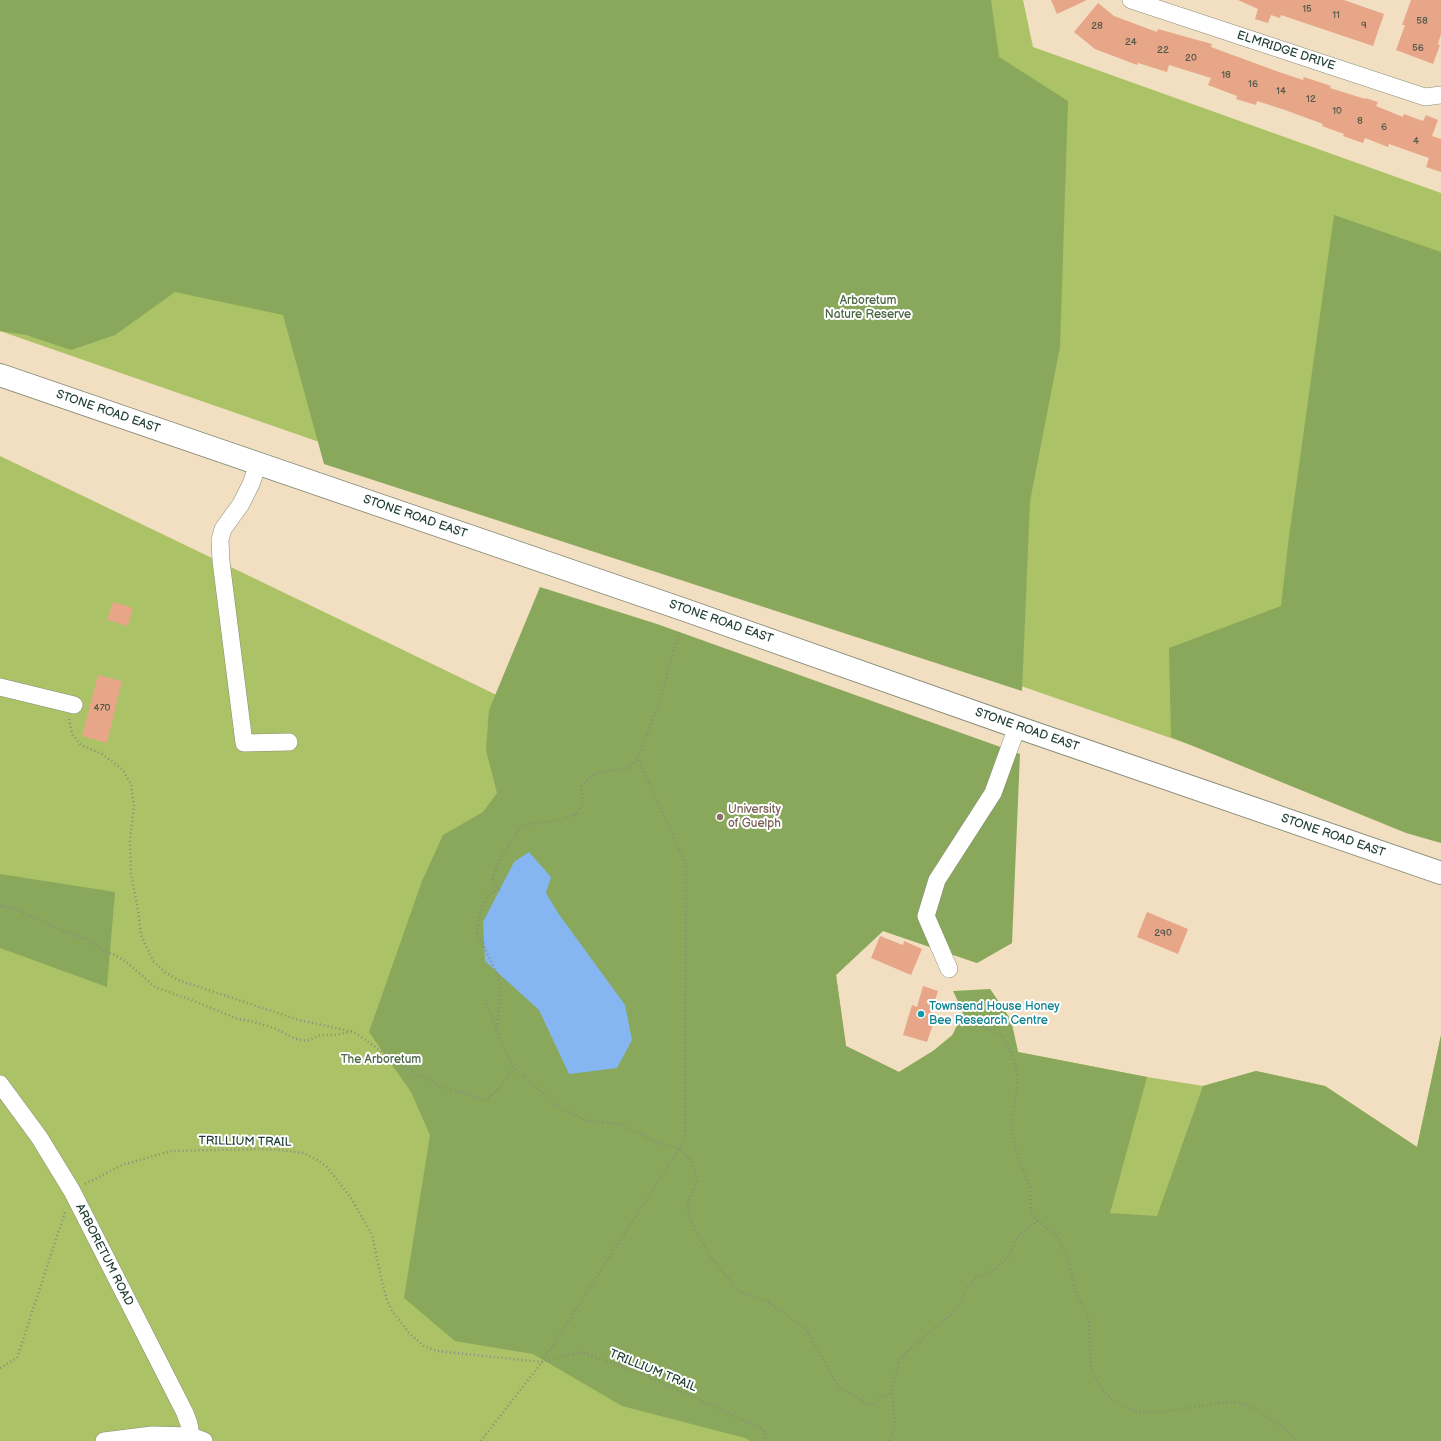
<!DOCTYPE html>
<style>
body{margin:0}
canvas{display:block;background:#f2dec1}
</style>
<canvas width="1441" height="1441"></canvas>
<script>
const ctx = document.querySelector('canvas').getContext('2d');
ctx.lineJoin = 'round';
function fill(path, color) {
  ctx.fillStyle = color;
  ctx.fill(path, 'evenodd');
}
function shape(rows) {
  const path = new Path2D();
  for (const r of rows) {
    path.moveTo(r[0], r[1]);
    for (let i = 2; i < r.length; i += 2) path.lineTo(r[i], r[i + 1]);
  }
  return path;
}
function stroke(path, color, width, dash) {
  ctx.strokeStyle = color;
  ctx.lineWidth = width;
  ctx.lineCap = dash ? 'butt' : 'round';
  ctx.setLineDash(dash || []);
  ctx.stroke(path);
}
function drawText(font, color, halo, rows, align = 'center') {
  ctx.font = font + ' "Balsamiq Sans",sans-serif';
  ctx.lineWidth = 4;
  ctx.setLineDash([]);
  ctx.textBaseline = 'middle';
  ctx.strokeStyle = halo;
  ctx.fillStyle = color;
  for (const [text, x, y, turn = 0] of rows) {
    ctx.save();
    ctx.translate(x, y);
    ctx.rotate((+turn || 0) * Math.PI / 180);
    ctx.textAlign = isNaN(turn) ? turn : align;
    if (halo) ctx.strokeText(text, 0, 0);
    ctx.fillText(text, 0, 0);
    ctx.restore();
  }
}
fill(shape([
 [0,0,1023,0,1033,47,1441,193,1441,832,0,331],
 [0,456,1012,943,977,963,883,931,836,975,846,1046,899,1072,933,1051,959,1029,990,989,1011,1020,1018,1052,1147,1077,1203,1086,1256,1071,1325,1086,1417,1147,1441,1035,1441,1441,0,1441]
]), '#acc266');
fill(shape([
 [0,0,991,0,999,57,1068,101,1060,347,1030,501,1022,691,324,464,283,315,175,292,115,335,71,350,26,335,0,331],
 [1334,215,1441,252,1441,843,1406,833,1171,737,1169,648,1281,606,1288,544],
 [540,587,657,624,1020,754,1012,943,977,963,883,931,836,975,846,1046,899,1072,933,1051,952,1036,963,1012,953,991,990,989,1011,1020,1018,1052,1147,1077,1110,1213,1157,1216,1203,1086,1256,1071,1325,1086,1417,1147,1441,1035,1441,1441,750,1441,745,1438,622,1406,533,1354,455,1341,404,1298,430,1135,411,1092,369,1032,422,881,443,835,483,812,497,793,486,750,489,710],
 [0,874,115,892,107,987,0,948]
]), '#89a85b');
fill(shape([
 [529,852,551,877,546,893,558,913,625,1005,632,1040,617,1068,569,1074,539,1010,485,961,483,922,514,862]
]), '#85b6f1');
fill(shape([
 [1051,0,1087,0,1057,14],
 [1238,0,1344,0,1384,14,1373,46,1281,15,1280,18,1271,15,1268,23,1255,19,1258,9],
 [1411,0,1441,0,1441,34,1438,44,1440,45,1433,64,1396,50,1405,25,1402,25],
 [1098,3,1114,16,1157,32,1158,29,1212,44,1211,47,1276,71,1303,80,1304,77,1331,86,1330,88,1365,99,1365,98,1378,102,1376,106,1403,117,1404,114,1423,121,1426,115,1438,120,1432,136,1441,139,1441,172,1426,167,1429,158,1389,144,1388,147,1365,138,1363,143,1343,136,1344,134,1322,126,1323,124,1285,110,1257,101,1256,105,1236,99,1237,96,1208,85,1211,78,1169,65,1167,72,1138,63,1137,65,1095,49,1074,32],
 [113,602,133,608,128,626,107,620],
 [98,675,122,681,107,743,82,736],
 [1147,912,1188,929,1178,954,1137,937],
 [880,936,903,945,904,941,922,949,911,975,871,958],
 [923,986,938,991,931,1013,936,1015,927,1042,903,1035,912,1005,917,1007]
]), '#e7a688');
const minor = shape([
 [1131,0,1425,97,1441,95],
 [258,464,251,484,241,504,223,529,220,540,221,561,244,743,289,742],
 [0,687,74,705],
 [949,969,926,916,937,880,993,793,1017,727],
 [0,1084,39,1137,72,1191,185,1413,189,1424,191,1436,190,1441],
 [104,1441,152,1435,191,1436,204,1441]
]);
const major = shape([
 [0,375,685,610,1017,727,1441,873]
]);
stroke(minor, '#888e7a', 18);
stroke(major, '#888e7a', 24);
stroke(shape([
 [69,719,72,734,81,745,102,754,122,769,131,784,134,806,130,839,131,874,138,910,141,935,153,961,165,972,178,980,299,1020,354,1032,395,1061,440,1086,486,1100,499,1088,514,1067],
 [0,906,18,910,63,931,86,939,104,951,115,955,125,961,155,987,194,1001,238,1019,254,1022,276,1029,296,1039,306,1041,321,1035,334,1035,351,1032],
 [485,1000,505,1051,514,1067,557,1106,585,1120,619,1124,661,1144,679,1149,693,1163,697,1181,687,1205,690,1220,711,1257,738,1291,771,1304,806,1329,838,1386,871,1406,892,1391,900,1358,957,1309,967,1288,976,1278,997,1268,1008,1257,1019,1235,1038,1221,1057,1237,1069,1260,1075,1290,1089,1320,1091,1368,1101,1388,1116,1403,1140,1413,1170,1411,1226,1402,1238,1402,1259,1411,1287,1431,1297,1441],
 [960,1019,969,1024,984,1027,1004,1037,1012,1054,1017,1073,1017,1089,1011,1126,1016,1151,1030,1188,1031,1214,1038,1221],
 [497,1028,501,986,497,974,477,932,479,915,488,895,499,889,493,879,499,860,522,825,561,820,577,814,583,800,581,786,595,773,629,768,638,758],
 [85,1184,122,1165,171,1151,262,1149,281,1150,304,1153,319,1161,327,1167,351,1198,372,1235,383,1286,387,1300,392,1311,410,1334,424,1346,437,1351,542,1362,580,1352,636,1371,763,1429,767,1441],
 [0,1368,17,1358,65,1212],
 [481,1441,542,1362,679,1149,685,1138,686,865,638,758,660,700,679,632],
 [889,1441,895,1425,892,1391]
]), '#888e7a', 2.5, [1, 3]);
stroke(minor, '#fff', 17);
stroke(major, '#fff', 22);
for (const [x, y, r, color] of [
 [720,817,4,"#8d6e63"],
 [921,1014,4,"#0f9aa8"]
]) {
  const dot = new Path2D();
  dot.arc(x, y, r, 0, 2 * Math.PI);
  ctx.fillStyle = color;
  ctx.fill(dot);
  stroke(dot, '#fff', 1.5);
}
drawText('10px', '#515749', null, [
 ["15",1307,9],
 ["11",1336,15],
 ["58",1422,21],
 ["9",1364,25],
 ["28",1097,26],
 ["24",1131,42],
 ["56",1418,48],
 ["22",1163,50],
 ["20",1191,58],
 ["18",1226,75],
 ["16",1253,84],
 ["14",1281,91],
 ["12",1311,99],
 ["10",1337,111],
 ["8",1360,121],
 ["6",1384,127],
 ["4",1416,141],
 ["470",102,708],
 ["290",1163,933]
]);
drawText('12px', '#1f3d34', '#fff', [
 ["ELMRIDGE DRIVE",1286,51,18],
 ["STONE ROAD EAST",108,412,19],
 ["STONE ROAD EAST",415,517,19],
 ["STONE ROAD EAST",721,622,19],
 ["STONE ROAD EAST",1027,730,19],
 ["STONE ROAD EAST",1333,836,19],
 ["TRILLIUM TRAIL",245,1142,1],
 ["ARBORETUM ROAD",104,1255,63],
 ["TRILLIUM TRAIL",653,1371,22]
]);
drawText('12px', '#496543', '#fff', [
 ["Arboretum",868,301],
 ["Nature Reserve",868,315],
 ["The Arboretum",381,1060]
]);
drawText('12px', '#785e54', '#fff', [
 ["University",728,810],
 ["of Guelph",728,824]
], 'left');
drawText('12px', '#0d838f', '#fff', [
 ["Townsend House Honey",929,1007],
 ["Bee Research Centre",929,1021]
], 'left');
</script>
